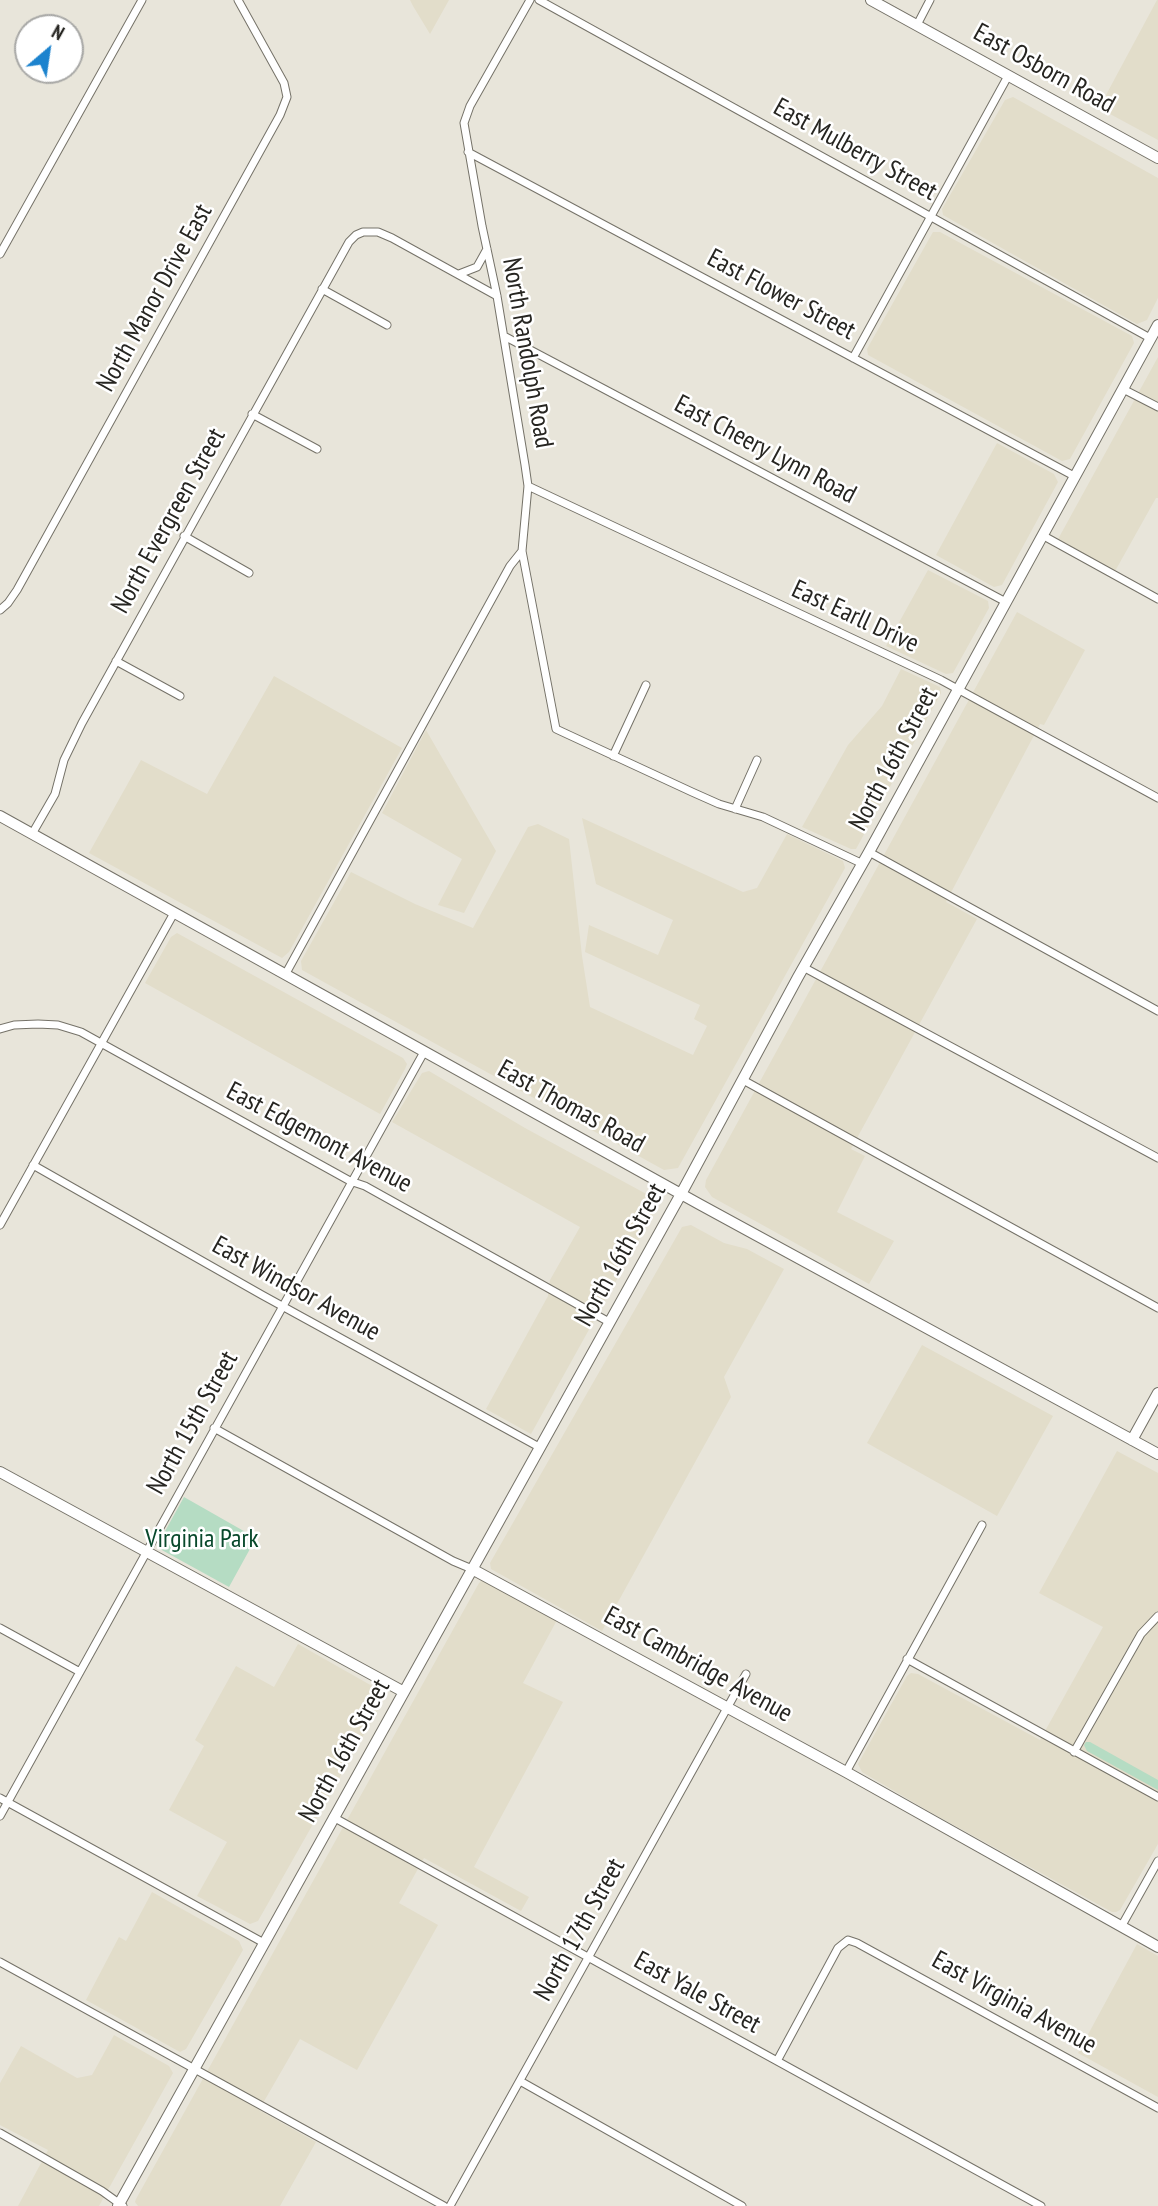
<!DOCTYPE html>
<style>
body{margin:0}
#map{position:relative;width:1158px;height:2206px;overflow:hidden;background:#e8e5da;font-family:"PT Sans Narrow",sans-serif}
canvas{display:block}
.north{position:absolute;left:14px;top:14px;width:70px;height:70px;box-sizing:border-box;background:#fff;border:2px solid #a8a8a6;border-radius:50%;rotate:29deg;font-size:19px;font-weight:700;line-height:28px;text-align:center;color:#262521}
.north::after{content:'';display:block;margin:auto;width:24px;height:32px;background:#1c83ce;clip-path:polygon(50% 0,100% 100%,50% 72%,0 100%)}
</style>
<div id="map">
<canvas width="1158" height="2206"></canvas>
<div class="north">N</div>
</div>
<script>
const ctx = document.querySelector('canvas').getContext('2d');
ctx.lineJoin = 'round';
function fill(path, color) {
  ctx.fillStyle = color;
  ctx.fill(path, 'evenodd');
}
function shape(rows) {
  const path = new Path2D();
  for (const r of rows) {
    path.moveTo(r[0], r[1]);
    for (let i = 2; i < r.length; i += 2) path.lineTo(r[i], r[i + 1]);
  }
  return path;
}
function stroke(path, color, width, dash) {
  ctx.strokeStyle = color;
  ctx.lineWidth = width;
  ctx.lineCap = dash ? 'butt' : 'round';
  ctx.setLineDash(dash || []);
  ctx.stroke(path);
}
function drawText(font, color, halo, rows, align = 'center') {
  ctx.font = font + ' "PT Sans Narrow",sans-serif';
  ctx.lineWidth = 5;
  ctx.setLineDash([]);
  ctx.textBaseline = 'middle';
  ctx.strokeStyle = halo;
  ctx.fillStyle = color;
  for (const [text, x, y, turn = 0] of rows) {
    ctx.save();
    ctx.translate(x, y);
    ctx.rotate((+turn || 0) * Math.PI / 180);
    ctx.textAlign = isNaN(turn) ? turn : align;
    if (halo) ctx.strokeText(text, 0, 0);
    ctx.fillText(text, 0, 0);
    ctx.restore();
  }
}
fill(shape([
 [410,0,449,0,430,34,413,6],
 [1157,0,1158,0,1158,140,1099,108],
 [1013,97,1158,178,1158,298,1147,320,1137,324,943,215,942,209,1005,100],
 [933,232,940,232,1132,336,1134,343,1070,459,1062,461,868,355,867,349],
 [1158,357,1158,498,1156,498,1114,573,1057,541],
 [997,443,1054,474,1058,482,1002,585,994,587,936,555],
 [928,570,988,601,989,608,953,673,946,674,886,646],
 [1017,612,1085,650,1044,725,1040,724,946,902,977,919,851,1149,865,1156,837,1212,894,1241,869,1284,712,1197,705,1187,706,1180],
 [901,669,940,687,941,693,856,849,851,849,802,827,848,745,882,706],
 [274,676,402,748,289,952,282,958,89,853,141,760,207,794],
 [426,730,496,851,464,913,438,905,462,859,382,813],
 [582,818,743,892,757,888,787,834,843,861,845,868,678,1168,664,1170,302,970,301,961,351,872,415,904,473,928,528,827,538,824,569,839,582,956,590,1007,693,1055,707,1026,694,1019,700,1005,585,952,589,925,658,955,673,920,596,884],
 [177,933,403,1058,407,1064,405,1069,380,1114,145,983,171,937],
 [429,1071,525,1128,650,1196,656,1209,531,1434,486,1409,548,1296,550,1280,580,1227,392,1122,422,1073],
 [691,1225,724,1243,747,1249,784,1269,724,1377,731,1397,602,1631,491,1569,490,1563,682,1227],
 [922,1345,1053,1416,997,1516,867,1443],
 [1117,1451,1158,1473,1158,1844,1120,1910,1116,1912,1112,1912,930,1812,862,1772,858,1764,907,1676,911,1673,918,1674,1040,1740,1103,1627,1039,1593],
 [482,1580,557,1620,523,1683,563,1702,474,1867,529,1897,521,1911,424,1858,399,1903,438,1925,357,2070,300,2039,259,2110,316,2142,280,2206,138,2206,135,2202,136,2199,479,1583],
 [298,1644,381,1691,384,1699,258,1921,250,1924,197,1896,227,1842,169,1810,204,1746,195,1740,236,1666,274,1687],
 [152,1892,239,1941,243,1950,186,2049,180,2052,86,2000,119,1937,126,1941],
 [1137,1944,1158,1956,1158,2097,1078,2053],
 [114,2035,169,2066,173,2073,99,2206,18,2206,48,2150,0,2125,0,2083,21,2046,77,2078,92,2075]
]), '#e2ddca');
fill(shape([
 [184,1497,256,1538,229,1587,160,1549,159,1542],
 [1086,1742,1090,1742,1158,1780,1158,1790,1087,1751,1084,1745]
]), '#b5dcc3');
const street = shape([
 [530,0,470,106,464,123,482,226,497,296,525,465,528,486,522,551,556,729,692,792,719,804,763,817,863,864],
 [539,0,1150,338],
 [917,25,930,0],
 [468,152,1074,476],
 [0,254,142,0],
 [459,274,477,267,487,249],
 [322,289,387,325],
 [504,336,1006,602],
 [853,358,1008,76],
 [1123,389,1158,407],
 [252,414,317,449],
 [528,486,941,680,1158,798],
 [1042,535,1158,599],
 [184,536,249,573],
 [0,610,8,603,17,590,280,115,287,97,284,83,238,0],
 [116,661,180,696],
 [613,756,646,685],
 [735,809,757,760],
 [32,834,55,794,64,760,82,723,349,242,356,235,363,232,378,232,392,238,497,296],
 [869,852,1158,1011],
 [803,967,1158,1158],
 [285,975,510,566,522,551],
 [0,1029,14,1025,38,1024,58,1025,81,1032,350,1181,365,1186,609,1322],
 [743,1080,1158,1308],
 [33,1165,262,1295,539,1447],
 [0,1225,174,913],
 [214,1428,453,1561,472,1569],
 [0,1628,80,1672],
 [907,1659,1158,1797],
 [1074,1752,1141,1634,1158,1616],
 [846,1772,982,1525],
 [0,1798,264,1943],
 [0,1816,424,1052],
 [333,1817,1041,2206],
 [1121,1927,1158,1861],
 [0,1962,444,2206],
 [777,2061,838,1948,848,1940,857,1943,1158,2108],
 [520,2081,742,2206],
 [0,2133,102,2191,123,2206],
 [450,2206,746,1674]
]);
const secondary = shape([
 [871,0,1158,158],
 [0,816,699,1204,1158,1454],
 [1132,1440,1158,1393],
 [0,1472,404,1692],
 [472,1569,846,1772,1158,1947],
 [118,2206,681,1194,798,977,869,852,1158,325]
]);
stroke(street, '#757268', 9);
stroke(secondary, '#757268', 12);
stroke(street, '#fff', 7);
stroke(secondary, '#fff', 10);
drawText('26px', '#262521', '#fff', [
 ["East Osborn Road",1044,69,29],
 ["East Mulberry Street",855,150,29],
 ["East Flower Street",781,295,28],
 ["North Manor Drive East",155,298,-61],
 ["North Randolph Road",527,353,80],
 ["East Cheery Lynn Road",765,450,28],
 ["North Evergreen Street",169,521,-61],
 ["East Earll Drive",855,617,25],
 ["North 16th Street",894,759,-62],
 ["East Thomas Road",571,1107,29],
 ["East Edgemont Avenue",319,1138,28],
 ["North 16th Street",621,1255,-61],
 ["East Windsor Avenue",296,1289,29],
 ["North 15th Street",193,1423,-61],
 ["East Cambridge Avenue",698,1665,29],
 ["North 16th Street",345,1751,-61],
 ["North 17th Street",580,1930,-61],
 ["East Yale Street",697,1993,29],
 ["East Virginia Avenue",1014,2003,29]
]);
drawText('26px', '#09492c', '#fff', [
 ["Virginia Park",202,1540]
]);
</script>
